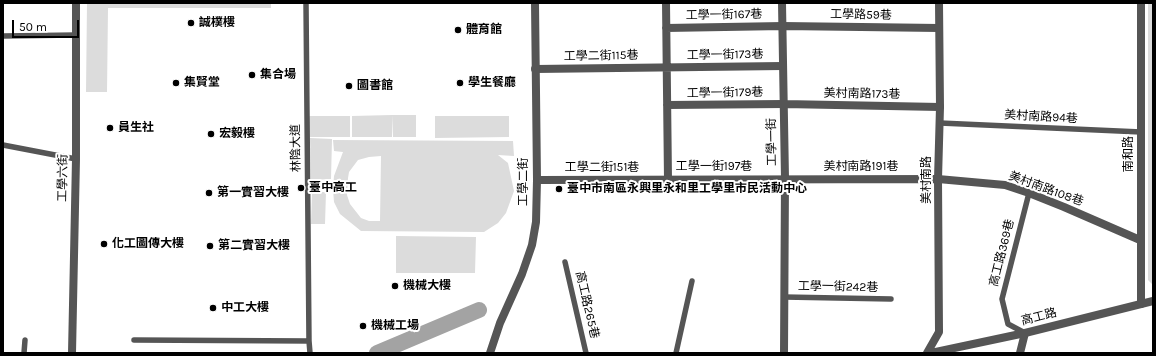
<!DOCTYPE html>
<meta charset="utf-8">
<style>
body{margin:0}
#map{position:relative;width:1156px;height:356px;overflow:hidden;background:#fff;font-family:Karla,sans-serif}
canvas{display:block}
.frame{position:absolute;inset:0;border:4px solid #000;pointer-events:none}
.scale{position:absolute;left:12px;top:20px;width:67px;height:18px;box-sizing:border-box;border:2px solid #000;border-top:0;padding-left:5px;font-size:12px;line-height:14px;white-space:nowrap;color:#000;-webkit-text-stroke:3px #fff;paint-order:stroke}
</style>
<div id="map">
<canvas width="1156" height="356"></canvas>
<div class="frame"></div>
<div class="scale">50 m</div>
</div>
<script>
const ctx = document.querySelector('canvas').getContext('2d');
ctx.lineJoin = 'round';
function fill(path, color) {
  ctx.fillStyle = color;
  ctx.fill(path, 'evenodd');
}
function shape(rows) {
  const path = new Path2D();
  for (const r of rows) {
    path.moveTo(r[0], r[1]);
    for (let i = 2; i < r.length; i += 2) path.lineTo(r[i], r[i + 1]);
  }
  return path;
}
function stroke(path, color, width, dash) {
  ctx.strokeStyle = color;
  ctx.lineWidth = width;
  ctx.lineCap = dash ? 'butt' : 'round';
  ctx.setLineDash(dash || []);
  ctx.stroke(path);
}
function drawText(font, color, halo, rows, align = 'center') {
  ctx.font = font + ' Karla,"Noto Sans TC",sans-serif';
  ctx.lineWidth = 4;
  ctx.setLineDash([]);
  ctx.textBaseline = 'middle';
  ctx.strokeStyle = halo;
  ctx.fillStyle = color;
  for (const [text, x, y, turn = 0] of rows) {
    ctx.save();
    ctx.translate(x, y);
    ctx.rotate((+turn || 0) * Math.PI / 180);
    ctx.textAlign = isNaN(turn) ? turn : align;
    if (halo) ctx.strokeText(text, 0, 0);
    ctx.fillText(text, 0, 0);
    ctx.restore();
  }
}
fill(shape([
 [87,3,271,3,271,8,108,8,107,92,86,92],
 [1148,3,1153,3,1153,285,1148,280],
 [392,115,416,115,416,137,393,137],
 [392,115,392,137,352,137,352,116],
 [309,116,350,116,350,137,309,137],
 [435,116,509,116,509,137,435,138],
 [310,138,332,139,331,179,311,180],
 [333,140,513,141,514,156,498,155,508,163,514,191,506,213,498,223,484,232,361,231,340,214,334,202,333,189,334,176,343,152,334,151],
 [381,156,380,221,369,221,361,218,350,204,347,195,348,178,349,172,358,160,369,157],
 [312,192,326,192,325,224,311,224],
 [396,236,476,237,475,273,396,273],
 [236,352,305,352,305,353,235,353]
]), '#dcdcdc');
stroke(shape([
 [377,353,479,310]
]), '#a3a3a3', 16);
stroke(shape([
 [306,3,309,341],
 [3,36,76,35],
 [940,123,1141,132],
 [3,145,76,159],
 [565,262,586,353],
 [784,297,891,299],
 [1025,333,1008,324,1002,299,1029,193],
 [134,340,309,341,310,353],
 [24,353,25,340],
 [676,353,692,281]
]), '#555', 5.5);
stroke(shape([
 [666,3,668,180],
 [666,28,783,26,939,28],
 [535,69,783,66],
 [667,105,784,104]
]), '#555', 8);
stroke(shape([
 [782,3,785,179,784,353],
 [784,104,940,107],
 [537,180,938,179,1005,185,1029,193,1064,207,1140,240],
 [1141,304,1141,3],
 [72,353,76,159,76,3],
 [490,353,500,323,522,274,532,245,536,222,537,180,535,3],
 [1020,353,1025,333]
]), '#555', 8);
stroke(shape([
 [927,353,939,332,938,179,940,107,939,3],
 [931,353,1025,333,1153,301]
]), '#555', 8);
for (const [x, y, r, color] of [
 [191,23,4,"#000"],
 [458,30,4,"#000"],
 [252,75,4,"#000"],
 [176,83,4,"#000"],
 [460,83,4,"#000"],
 [349,86,4,"#000"],
 [110,128,4,"#000"],
 [211,134,4,"#000"],
 [301,188,4,"#000"],
 [559,189,4,"#000"],
 [209,193,4,"#000"],
 [104,244,4,"#000"],
 [210,246,4,"#000"],
 [395,286,4,"#000"],
 [213,308,4,"#000"],
 [363,326,4,"#000"]
]) {
  const dot = new Path2D();
  dot.arc(x, y, r, 0, 2 * Math.PI);
  ctx.fillStyle = color;
  ctx.fill(dot);
  stroke(dot, '#fff', 1.5);
}
drawText('12px', '#000', '#fff', [
 ["工學一街167巷",724,15,-1],
 ["工學路59巷",861,15,1],
 ["工學一街173巷",725,55,-1],
 ["工學二街115巷",601,56,-1],
 ["工學一街179巷",725,93,-1],
 ["美村南路173巷",862,94,1],
 ["美村南路94巷",1041,117,3],
 ["工學一街",772,142,-91],
 ["林陰大道",296,148,-91],
 ["南和路",1129,154,-90],
 ["工學一街197巷",714,167],
 ["美村南路191巷",861,167],
 ["工學二街151巷",602,168],
 ["工學六街",63,178,-89],
 ["美村南路",927,180,-90],
 ["工學二街",524,182,-90],
 ["美村南路108巷",1046,189,20],
 ["高工路369巷",1002,253,-76],
 ["工學一街242巷",838,287,1],
 ["高工路265巷",587,305,77],
 ["高工路",1039,317,-14]
]);
drawText('bold 12px', '#000', '#fff', [
 ["誠樸樓",199,23],
 ["體育館",466,30],
 ["集合場",260,75],
 ["集賢堂",184,83],
 ["學生餐廳",468,83],
 ["圖書館",357,86],
 ["員生社",118,128],
 ["宏毅樓",219,134],
 ["臺中高工",309,188],
 ["臺中市南區永興里永和里工學里市民活動中心",567,189],
 ["第一實習大樓",217,193],
 ["化工圖傳大樓",112,244],
 ["第二實習大樓",218,246],
 ["機械大樓",403,286],
 ["中工大樓",221,308],
 ["機械工場",371,326]
], 'left');
</script>
